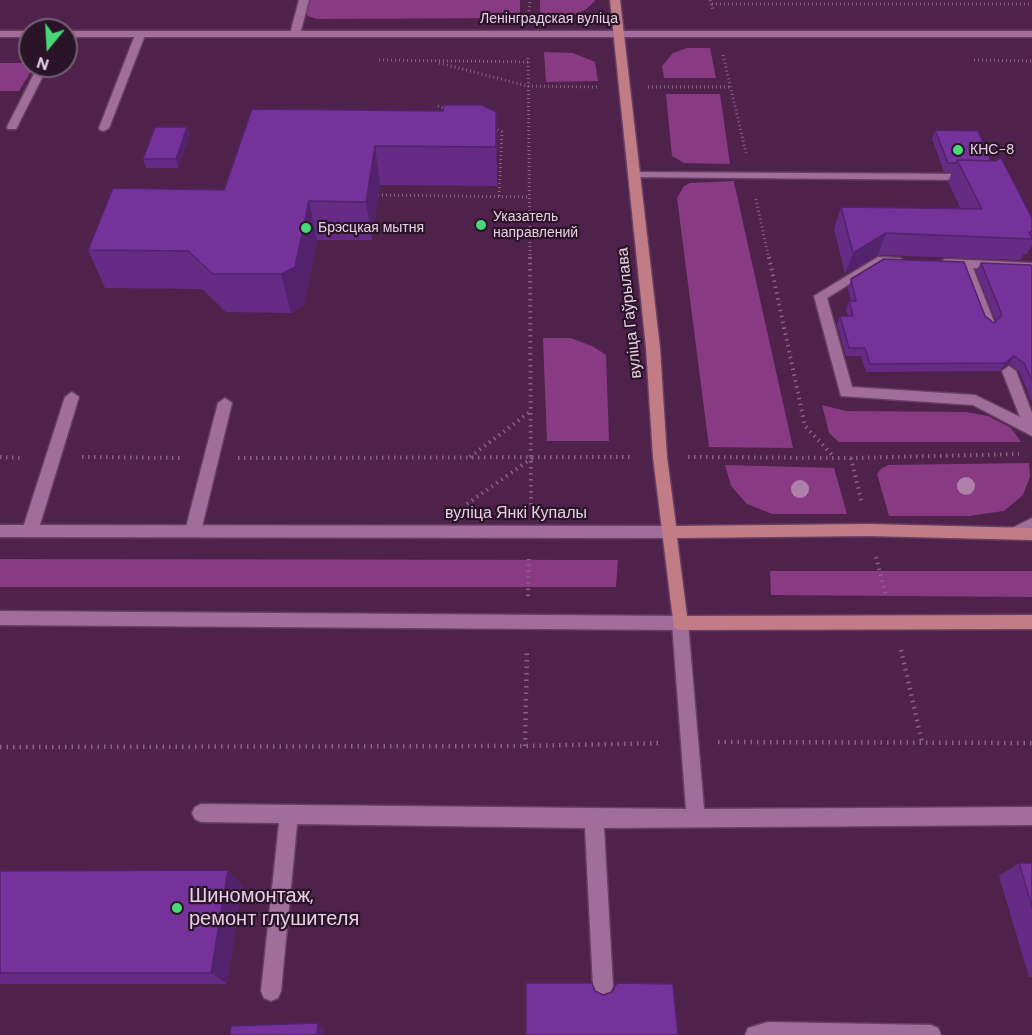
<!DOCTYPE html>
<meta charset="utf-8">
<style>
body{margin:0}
#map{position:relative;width:1032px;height:1035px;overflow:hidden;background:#4f224b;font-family:"DM Sans",sans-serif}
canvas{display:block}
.north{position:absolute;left:18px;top:18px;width:60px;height:60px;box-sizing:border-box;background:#291527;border:2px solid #775f74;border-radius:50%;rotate:198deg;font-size:16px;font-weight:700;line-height:24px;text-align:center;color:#ebcfe7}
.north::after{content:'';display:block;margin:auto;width:21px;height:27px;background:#49d778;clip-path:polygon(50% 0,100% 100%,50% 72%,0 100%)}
</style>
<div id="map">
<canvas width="1032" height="1035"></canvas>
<div class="north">N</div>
</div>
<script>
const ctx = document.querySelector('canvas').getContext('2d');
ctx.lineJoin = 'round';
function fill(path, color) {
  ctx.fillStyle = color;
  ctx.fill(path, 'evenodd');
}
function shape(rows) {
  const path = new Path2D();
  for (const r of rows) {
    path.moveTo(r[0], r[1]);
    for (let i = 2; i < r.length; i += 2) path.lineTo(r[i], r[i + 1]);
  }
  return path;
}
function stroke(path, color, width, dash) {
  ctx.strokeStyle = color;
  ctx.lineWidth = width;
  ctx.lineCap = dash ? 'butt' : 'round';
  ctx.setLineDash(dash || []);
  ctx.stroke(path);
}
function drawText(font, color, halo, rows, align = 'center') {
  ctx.font = font + ' "DM Sans",sans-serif';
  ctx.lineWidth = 4.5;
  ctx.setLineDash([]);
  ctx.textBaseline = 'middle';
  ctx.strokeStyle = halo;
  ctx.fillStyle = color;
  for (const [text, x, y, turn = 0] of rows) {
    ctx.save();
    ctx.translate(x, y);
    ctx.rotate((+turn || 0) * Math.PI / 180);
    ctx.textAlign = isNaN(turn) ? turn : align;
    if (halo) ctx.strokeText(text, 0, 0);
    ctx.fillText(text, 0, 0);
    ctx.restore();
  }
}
fill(shape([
 [306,0,520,0,520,18,317,19,308,16,304,11],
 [540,0,595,0,595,1,585,10,569,16,540,20],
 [687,48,710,48,716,78,664,78,662,66,673,53],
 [544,52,573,53,595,62,598,81,546,82],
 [0,63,30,63,30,66,34,66,19,91,0,91],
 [666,94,720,94,730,164,684,163,672,156],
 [734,181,734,182,793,448,709,447,677,198,684,186,690,183],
 [543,338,571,338,594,347,606,355,609,441,547,441],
 [822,405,846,411,966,412,988,416,1011,428,1021,442,839,442,829,433],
 [1029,463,1030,477,1023,495,1004,511,969,516,889,516,877,474,881,469,888,465],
 [725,465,834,468,847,514,772,514,747,504,731,486],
 [0,559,618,560,616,587,0,587],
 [770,571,1032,571,1032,597,771,595]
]), '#883a82');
const service = shape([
 [299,0,309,0,300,34,295,37,290,34,299,0],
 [140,32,145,35,109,128,104,131,100,130,99,128,135,35,140,32],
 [38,66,48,66,17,127,16,129,8,129,7,127,38,66],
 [634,172,970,174,976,177,970,180,630,177,630,173,634,172],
 [878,257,900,258,906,262,900,266,880,265,827,298,852,387,975,395,1020,417,1002,371,1009,366,1016,371,1032,413,1032,436,973,405,841,396,814,296,878,257],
 [945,259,1032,263,1032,271,973,268,995,324,989,329,983,324,960,268,941,266,939,263,945,259],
 [72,392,79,397,38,531,35,535,30,537,25,535,22,531,65,397,72,392],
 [225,398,232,403,201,531,198,535,193,537,188,535,185,531,218,403,225,398],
 [1032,518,1032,531,1015,539,1010,537,1007,533,1010,529,1032,518],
 [680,616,686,618,688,623,704,809,1032,807,1032,825,604,828,613,986,610,993,603,996,596,993,593,986,585,828,297,824,281,991,278,998,271,1001,264,998,261,991,279,823,201,822,195,819,192,813,195,807,201,804,686,809,672,623,674,618,680,616],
 [768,1022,931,1025,938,1028,941,1035,745,1035,748,1028,768,1022]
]);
const secondary = shape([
 [0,31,30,31,30,37,0,37,0,31],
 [66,31,1032,31,1032,37,66,37,66,31],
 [0,525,670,526,675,528,678,532,675,536,670,538,0,537,0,525],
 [0,611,680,616,686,618,688,623,686,628,680,630,0,625,0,611]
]);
const primary = shape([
 [610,0,620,0,660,348,667,457,676,526,868,524,1032,528,1032,540,868,536,677,538,687,616,1032,615,1032,629,680,630,674,628,653,457,646,348,610,0]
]);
stroke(service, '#673f63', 3);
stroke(secondary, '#673f63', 3);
stroke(primary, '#673f63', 3);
stroke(shape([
 [710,0,713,10],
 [712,4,1032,4],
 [529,11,530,0],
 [723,55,746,153],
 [528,58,530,259],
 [379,60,528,62],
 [974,60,1032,61],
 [439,63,528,86,599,87],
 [648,87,732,87],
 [438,106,448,110],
 [494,128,502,132,499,197],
 [378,195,529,197],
 [756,199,769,259]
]), '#896285', 3, [1, 3]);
stroke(shape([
 [530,257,531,506],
 [769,257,805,426,834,457],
 [0,457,23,458],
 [82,457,182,458],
 [470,457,531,411],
 [688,457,851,458,1019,454],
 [238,458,632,457],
 [851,458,862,504],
 [467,504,532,458],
 [876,557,886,596],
 [528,596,529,559]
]), '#896285', 4, [1.5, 4.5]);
stroke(shape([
 [901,650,922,742],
 [718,742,1032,743],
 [525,746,527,649],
 [0,747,525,746,662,743]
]), '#896285', 4.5, [1.5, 5]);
fill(service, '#a16e9b');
fill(secondary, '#a16e9b');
fill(primary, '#c17c85');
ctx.fillStyle = '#af80aa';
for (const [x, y] of [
 [966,486],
 [800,489]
]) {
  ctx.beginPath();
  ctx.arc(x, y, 9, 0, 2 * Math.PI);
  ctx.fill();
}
fill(shape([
 [496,112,497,186,380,185,372,240,317,240,304,305,291,313,226,312,202,289,105,288,88,250,224,190],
 [187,127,190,135,178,168,146,168,143,159],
 [935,130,991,161,1032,218,1032,245,1027,254,1024,254,1020,260,878,255,845,274,834,229,841,207,961,209,948,182,952,172,944,172,932,139],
 [981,263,1032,267,1032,402,1019,371,1009,364,1000,371,866,372,861,356,846,356,837,324,840,316,848,316,846,310,849,301,851,301,848,288,851,279,985,316,994,323,996,321,976,271],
 [1019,863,1032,863,1032,977,1029,977,999,876],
 [228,870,242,886,227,984,0,984,0,871]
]), '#652b85');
fill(shape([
 [187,127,190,135,178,168,176,159],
 [375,146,380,185,372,240,366,202],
 [309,201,317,240,304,305,291,313,281,274],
 [886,233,878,255,845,274,853,253],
 [1014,356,1009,364,1000,371,1005,363],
 [228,870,242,886,227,984,211,973],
 [318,1023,324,1028,324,1035,317,1035]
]), '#52236c');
const building = shape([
 [444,105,482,105,496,112,496,147,375,146,366,202,309,201,295,267,281,274,213,274,188,251,88,250,113,188,224,190,252,109,443,111,444,105],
 [155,127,187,127,176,159,143,159,155,127],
 [935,130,978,131,991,161,957,160,956,163,948,163,935,130],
 [1001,158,1032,218,1032,232,1029,232,1032,239,886,233,853,253,841,207,982,209,957,160,995,161,1001,158],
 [884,259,964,262,985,316,994,323,1002,315,981,263,1031,265,1032,267,1032,381,1024,363,1014,356,1005,363,870,364,865,348,849,348,840,316,853,316,849,301,856,301,851,279,884,259],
 [1019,863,1032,863,1032,907,1019,863],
 [228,870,211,973,0,973,0,871,228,870],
 [526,983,592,983,595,991,603,995,612,992,617,983,673,984,678,1035,526,1035,526,983],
 [318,1023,317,1035,230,1035,231,1026,318,1023]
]);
fill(building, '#75329b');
stroke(building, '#52236c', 1.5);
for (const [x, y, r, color] of [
 [958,150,6,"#49d778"],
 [481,225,6,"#49d778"],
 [306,228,6,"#49d778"],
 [177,908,6,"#49d778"]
]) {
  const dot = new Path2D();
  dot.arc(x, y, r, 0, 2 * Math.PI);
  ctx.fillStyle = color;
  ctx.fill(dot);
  stroke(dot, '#291527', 2);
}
drawText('14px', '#ebcfe7', '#291527', [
 ["Ленінградская вуліца",549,19]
]);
drawText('14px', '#ebcfe7', '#291527', [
 ["КНС-8",970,150],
 ["Указатель",493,217],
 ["направлений",493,233],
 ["Брэсцкая мытня",318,228]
], 'left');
drawText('16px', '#ebcfe7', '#291527', [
 ["вуліца Гаўрылава",630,313,-96],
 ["вуліца Янкі Купалы",516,514]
]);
drawText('20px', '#ebcfe7', '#291527', [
 ["Шиномонтаж,",189,897],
 ["ремонт глушителя",189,920]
], 'left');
</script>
